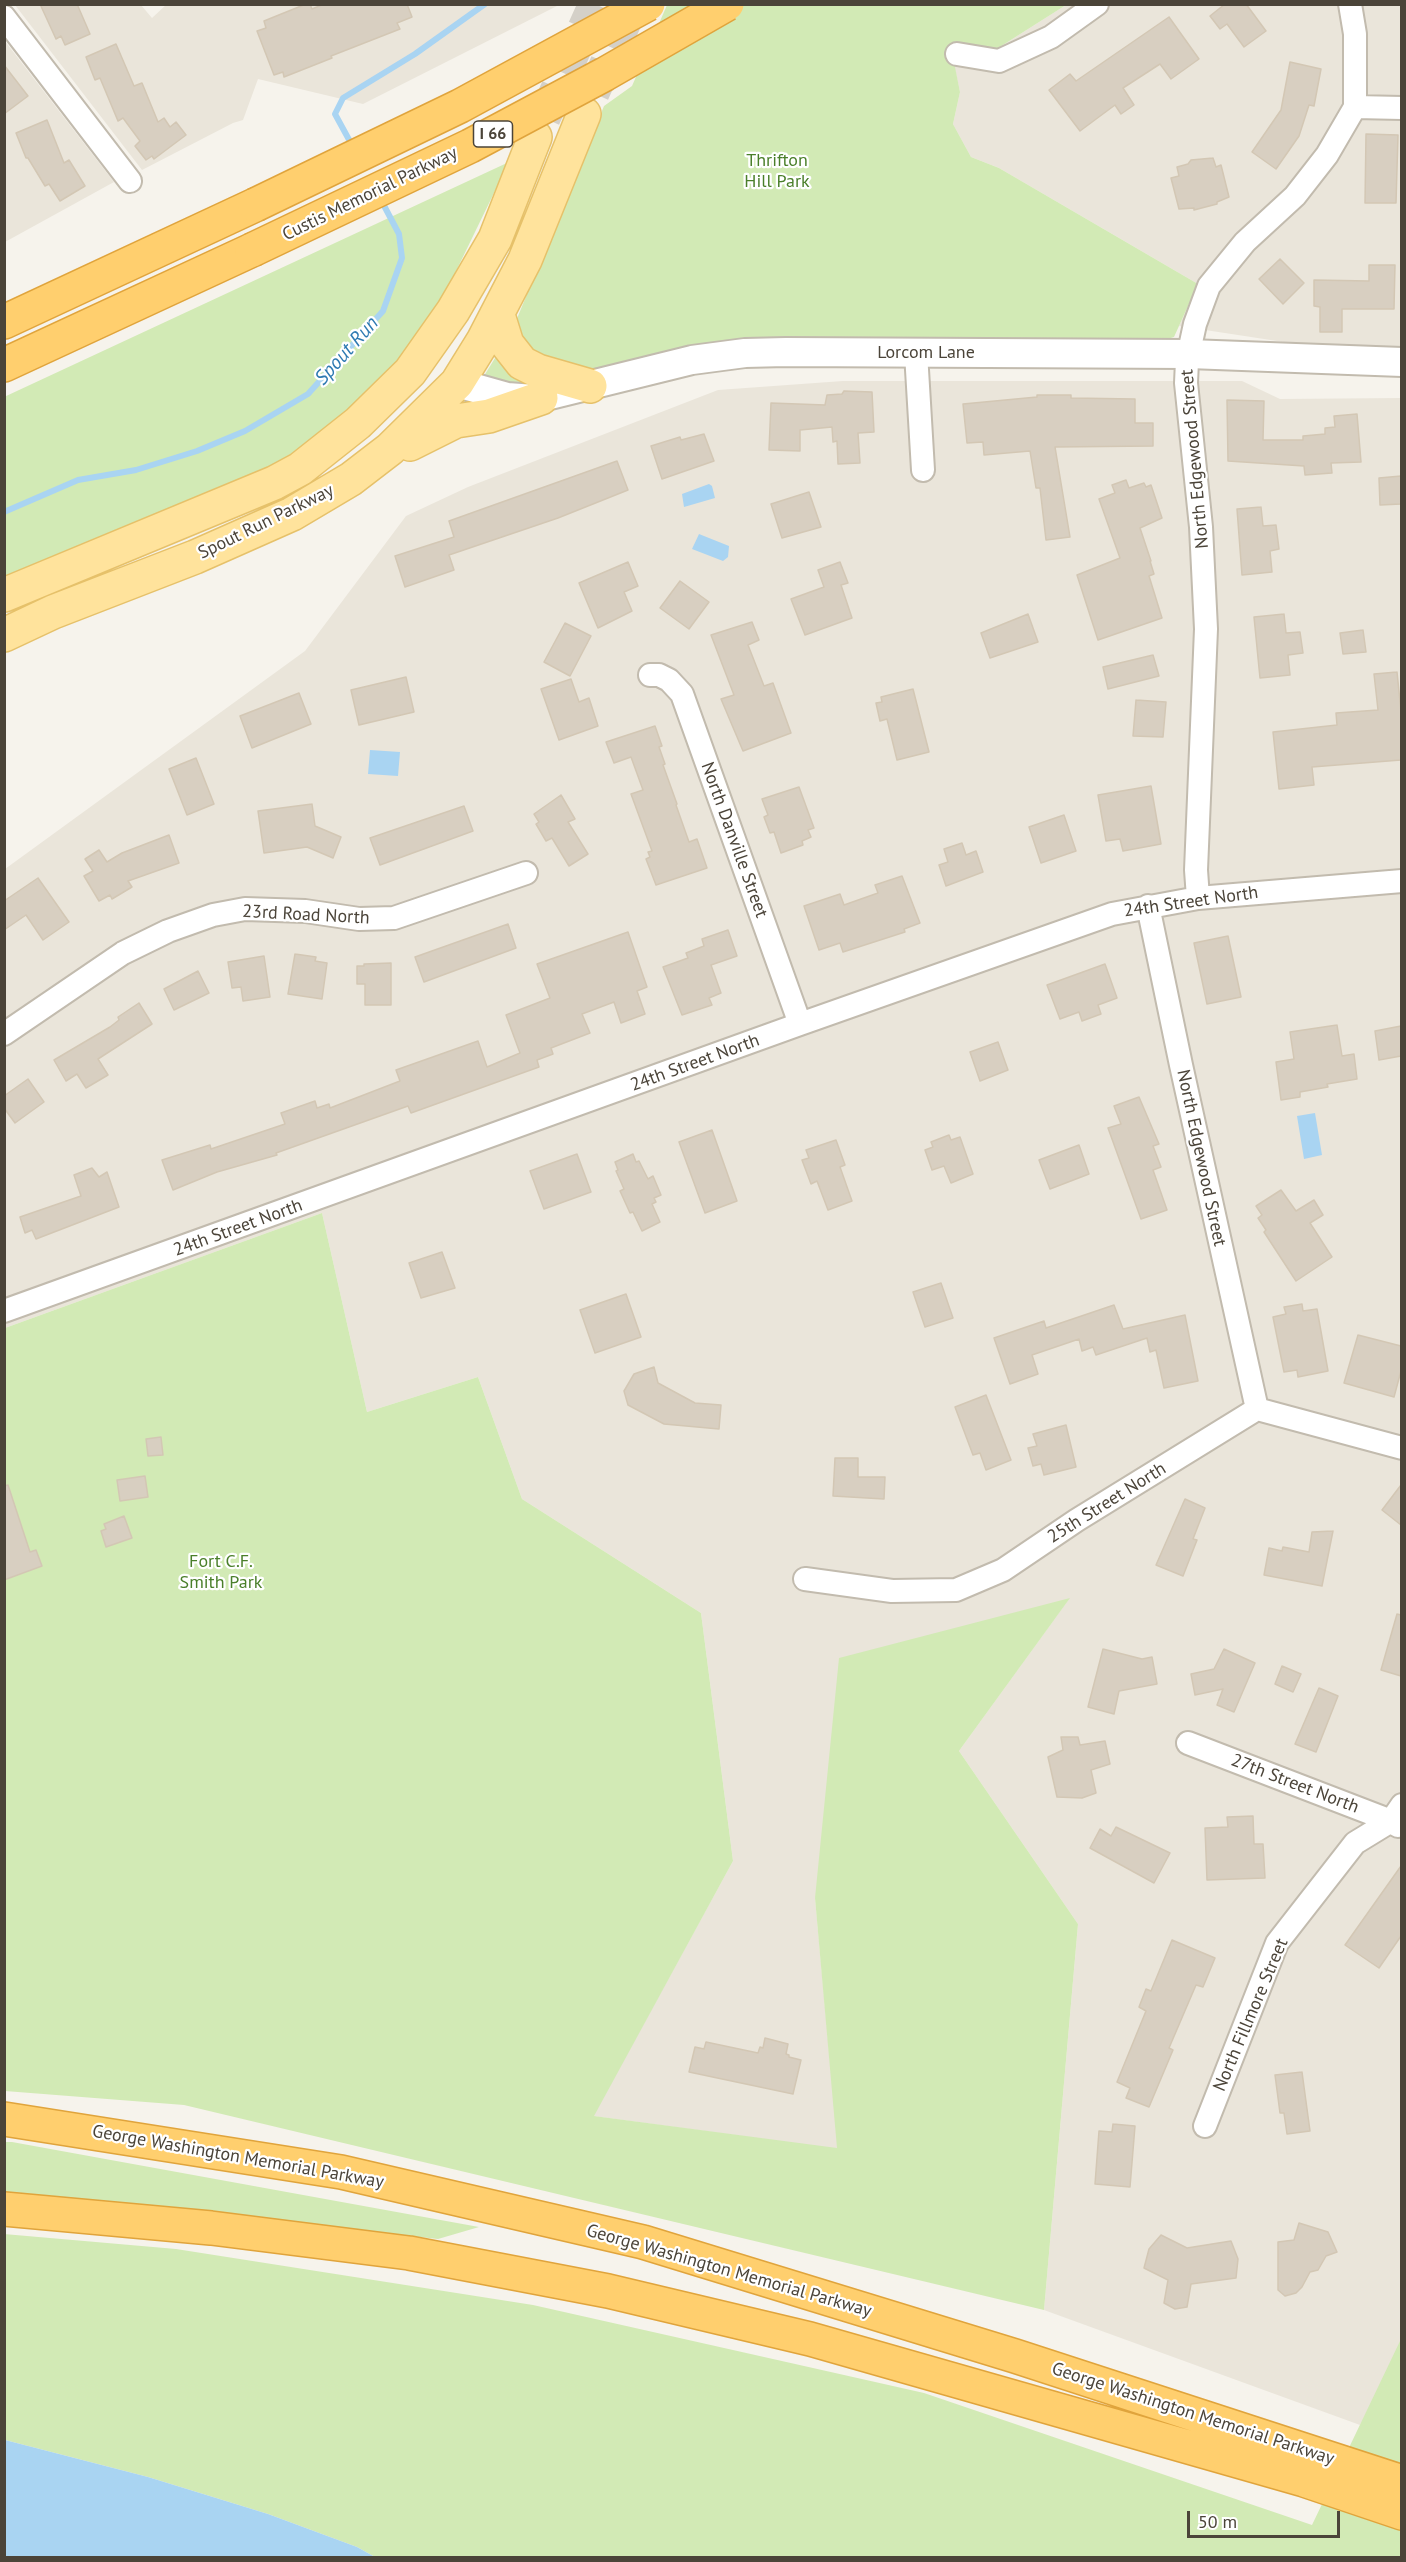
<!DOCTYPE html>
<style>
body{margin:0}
#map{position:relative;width:1406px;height:2562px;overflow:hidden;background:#f6f3ec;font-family:"PT Sans",sans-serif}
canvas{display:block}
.frame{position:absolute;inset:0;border:6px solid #4b4439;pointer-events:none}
.scale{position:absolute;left:1187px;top:2511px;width:153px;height:27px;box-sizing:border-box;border:3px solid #4b4439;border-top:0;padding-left:8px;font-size:18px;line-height:21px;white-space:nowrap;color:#4b4439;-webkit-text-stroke:4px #fff;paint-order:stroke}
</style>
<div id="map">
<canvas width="1406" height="2562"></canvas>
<div class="frame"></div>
<div class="scale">50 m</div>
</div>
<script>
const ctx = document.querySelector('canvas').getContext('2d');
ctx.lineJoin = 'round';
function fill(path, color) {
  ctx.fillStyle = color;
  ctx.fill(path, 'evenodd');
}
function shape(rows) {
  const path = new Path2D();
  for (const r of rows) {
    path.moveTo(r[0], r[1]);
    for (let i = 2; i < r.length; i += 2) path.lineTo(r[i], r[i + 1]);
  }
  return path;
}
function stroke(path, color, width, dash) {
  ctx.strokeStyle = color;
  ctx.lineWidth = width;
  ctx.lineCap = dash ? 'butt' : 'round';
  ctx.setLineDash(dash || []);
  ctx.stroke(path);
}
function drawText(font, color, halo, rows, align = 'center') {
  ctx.font = font + ' "PT Sans",sans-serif';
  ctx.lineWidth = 4.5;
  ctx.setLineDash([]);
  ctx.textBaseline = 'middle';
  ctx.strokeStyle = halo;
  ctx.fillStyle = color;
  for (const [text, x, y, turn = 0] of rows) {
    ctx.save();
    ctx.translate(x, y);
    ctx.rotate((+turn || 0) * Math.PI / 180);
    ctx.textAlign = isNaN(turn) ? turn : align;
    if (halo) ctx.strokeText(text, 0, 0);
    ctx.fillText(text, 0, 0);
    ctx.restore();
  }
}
fill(shape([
 [167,4,559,5,363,104,258,79,243,120,233,123,142,170,15,5,141,5,152,18],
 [1066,5,1401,5,1401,348,1323,348,1179,326,1198,284,999,168,971,157,953,124,960,92,951,52,995,50],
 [4,40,114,182,5,242,4,242],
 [843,381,1242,381,1280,399,1401,398,1402,2355,1360,2425,1044,2310,1078,1924,959,1751,1069,1599,815,1898,838,2149,593,2116,733,1861,701,1613,522,1499,478,1377,367,1412,322,1213,5,1328,5,869,305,651,406,516,468,487,718,390]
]), '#eae5da');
fill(shape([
 [667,5,1066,5,995,50,952,52,960,92,953,124,971,157,999,168,1198,284,1174,337,1161,341,855,338,587,371,526,359,516,321,604,106,632,86],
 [509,162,425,335,374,400,303,453,5,583,4,397],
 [500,350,543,385,509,383,484,376],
 [322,1213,367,1412,478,1377,522,1499,701,1613,733,1861,594,2116,837,2148,815,1898,839,1658,1070,1598,959,1751,1078,1924,1044,2310,184,2105,5,2091,5,1328],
 [4,2142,12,2142,479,2227,438,2239,5,2192],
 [4,2234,176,2249,533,2305,924,2393,1312,2525,1401,2339,1401,2557,375,2557,357,2547,268,2514,148,2477,5,2440]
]), '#d2eab5');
fill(shape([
 [709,484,712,486,715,498,684,507,682,494],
 [699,534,729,546,728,557,723,561,692,549],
 [370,750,400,752,398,776,368,774],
 [1315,1113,1322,1155,1304,1159,1297,1116],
 [5,2440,148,2477,268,2514,357,2547,375,2557,5,2557]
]), '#a9d4f2');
stroke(shape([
 [353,147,335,114,343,98,415,54,485,4],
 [4,512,78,480,136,470,197,451,245,431,308,394,383,311,402,258,399,234,380,198]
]), '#a9d4f2', 6);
const building = shape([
 [40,4,77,4,90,34,65,45,61,36,56,39,40,4],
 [306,4,310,4,312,9,324,4,407,4,412,17,397,23,400,29,331,56,332,58,284,77,283,72,274,75,257,31,266,28,264,21,306,4],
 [1225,4,1246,4,1266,31,1244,47,1227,24,1220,29,1210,16,1225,4],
 [1169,17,1199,59,1171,79,1160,64,1123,88,1134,105,1121,114,1115,105,1080,131,1049,90,1070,74,1076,81,1169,17],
 [116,44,134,86,142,83,158,122,164,118,170,127,176,122,186,135,154,159,152,156,146,160,135,146,140,141,123,118,118,121,100,78,95,80,86,57,116,44],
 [1290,62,1321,69,1314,106,1309,105,1299,136,1276,169,1252,152,1281,110,1290,62],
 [4,65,28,96,4,114,4,65],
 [47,120,64,163,69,160,85,186,60,201,49,184,45,186,28,158,26,158,16,133,47,120],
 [1366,134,1398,135,1396,203,1365,203,1366,134],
 [1213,158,1216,167,1221,165,1229,197,1217,202,1217,204,1194,210,1194,208,1179,209,1171,178,1179,176,1177,167,1188,164,1191,160,1213,158],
 [1280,259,1304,283,1283,304,1259,279,1280,259],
 [1369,265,1395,265,1394,309,1342,309,1342,332,1320,332,1320,307,1314,306,1314,280,1369,281,1369,265],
 [844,391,872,392,874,432,858,433,860,463,838,464,837,441,833,442,832,427,800,430,800,451,769,450,771,403,825,405,827,395,842,394,844,391],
 [1037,395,1071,395,1071,398,1135,399,1135,423,1153,423,1153,446,1055,447,1070,537,1046,540,1040,488,1036,488,1030,451,984,455,983,442,967,443,963,404,1037,397,1037,395],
 [1227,400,1264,401,1263,440,1303,440,1303,436,1325,434,1325,428,1335,427,1334,416,1357,414,1361,462,1331,463,1332,473,1305,475,1304,466,1228,461,1227,400],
 [704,434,714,461,662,479,651,446,680,437,681,440,704,434],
 [617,461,628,490,558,518,449,555,454,570,405,587,395,556,454,537,449,521,617,461],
 [1401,476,1401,504,1380,505,1379,478,1401,476],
 [1126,480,1129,488,1144,483,1146,487,1151,485,1162,518,1140,528,1151,561,1150,561,1154,574,1149,576,1162,618,1098,640,1077,575,1120,558,1099,499,1115,493,1112,485,1126,480],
 [809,492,821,527,782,538,771,504,809,492],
 [1261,507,1263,526,1276,525,1279,549,1270,551,1272,572,1242,575,1237,509,1261,507],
 [628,562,638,586,624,592,632,611,598,628,579,583,628,562],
 [840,562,848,583,841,585,852,618,805,635,791,599,824,587,818,570,840,562],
 [680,581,709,602,689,629,660,608,680,581],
 [1028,614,1038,642,990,658,981,633,1028,614],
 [1284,614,1286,633,1300,632,1303,653,1288,655,1290,675,1260,678,1254,617,1284,614],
 [752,622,759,640,748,645,764,686,773,683,791,733,743,751,721,699,734,695,711,635,752,622],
 [565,623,591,636,570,676,544,662,565,623],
 [1363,630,1366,652,1343,654,1340,633,1363,630],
 [1153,655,1159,676,1108,689,1103,667,1153,655],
 [1397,672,1401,711,1401,760,1312,767,1314,785,1279,789,1273,732,1337,725,1336,713,1378,710,1374,674,1397,672],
 [406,677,414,712,359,725,351,690,406,677],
 [571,679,579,702,589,698,598,726,559,740,541,689,571,679],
 [913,689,929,752,897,760,887,719,880,721,876,703,882,702,881,697,913,689],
 [299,693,311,724,252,748,240,716,299,693],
 [1136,700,1166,702,1163,737,1133,736,1136,700],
 [655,726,662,746,659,747,665,764,663,765,677,804,676,805,689,842,697,839,707,868,656,885,646,859,650,857,648,852,652,851,631,794,643,790,631,757,614,763,606,742,655,726],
 [196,758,214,804,187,815,169,769,196,758],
 [1151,786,1161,844,1123,851,1120,839,1106,841,1098,795,1151,786],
 [799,787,814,828,808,830,811,837,802,841,803,845,781,853,774,832,770,833,764,817,768,815,762,799,799,787],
 [561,795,575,819,568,822,588,854,569,866,552,838,546,841,536,824,539,822,534,814,561,795],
 [312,804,315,826,341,837,333,858,307,847,264,853,258,811,312,804],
 [464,806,473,831,380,865,370,838,464,806],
 [1064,815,1076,851,1041,863,1029,827,1064,815],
 [169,835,179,863,128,881,132,887,112,899,110,895,99,901,84,876,93,871,85,859,99,850,107,862,122,853,169,835],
 [962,843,966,855,976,851,983,872,946,886,939,865,948,862,944,849,962,843],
 [902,876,920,923,904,929,905,932,843,952,840,943,819,950,804,906,840,894,844,905,878,893,875,885,902,876],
 [38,878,69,922,43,940,26,915,4,930,4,901,38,878],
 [508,924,516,948,424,982,415,957,508,924],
 [728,930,737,956,711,965,721,993,709,998,712,1005,682,1015,663,967,688,958,686,953,704,946,702,939,728,930],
 [628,932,647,987,637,991,645,1014,621,1023,614,1002,582,1014,590,1033,551,1048,553,1054,537,1060,539,1067,411,1113,408,1106,276,1153,277,1155,217,1172,173,1190,162,1160,210,1145,211,1149,285,1124,281,1113,315,1101,317,1108,329,1104,330,1108,400,1081,396,1070,478,1041,487,1067,520,1053,506,1015,550,998,537,964,628,932],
 [1228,936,1241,997,1207,1004,1194,943,1228,936],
 [295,954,316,957,315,961,327,963,322,999,288,994,295,954],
 [264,956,270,997,243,1001,241,987,232,988,228,962,264,956],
 [391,963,391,1005,365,1005,365,984,357,984,357,966,364,966,364,964,391,963],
 [1105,964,1117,998,1098,1005,1101,1014,1082,1021,1079,1012,1060,1019,1047,985,1105,964],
 [198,971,209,993,174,1010,164,989,198,971],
 [139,1003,152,1024,98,1059,108,1075,86,1088,77,1074,66,1081,54,1060,110,1027,119,1020,118,1017,139,1003],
 [1337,1025,1342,1056,1354,1054,1357,1079,1327,1084,1328,1087,1300,1092,1300,1097,1281,1100,1276,1062,1294,1059,1290,1032,1337,1025],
 [1401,1026,1401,1056,1379,1060,1375,1031,1401,1026],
 [998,1042,1008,1070,980,1081,970,1052,998,1042],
 [28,1079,44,1102,15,1123,4,1108,4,1096,28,1079],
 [1139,1097,1159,1144,1153,1146,1161,1167,1153,1170,1167,1210,1141,1219,1108,1128,1121,1124,1114,1106,1139,1097],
 [712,1130,737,1201,705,1213,679,1142,712,1130],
 [949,1135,951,1140,960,1137,973,1174,951,1183,944,1166,932,1170,925,1150,933,1147,931,1142,949,1135],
 [836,1140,845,1165,840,1167,852,1201,828,1210,817,1181,811,1184,802,1160,809,1158,806,1150,836,1140],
 [1079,1145,1089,1174,1050,1189,1039,1160,1079,1145],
 [577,1154,591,1192,544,1209,530,1171,577,1154],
 [633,1154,636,1162,639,1161,648,1179,653,1176,661,1195,654,1198,656,1202,652,1204,660,1222,642,1231,633,1212,630,1213,620,1191,624,1189,616,1171,618,1170,615,1162,633,1154],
 [92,1168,99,1177,107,1172,119,1207,36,1239,32,1230,25,1233,20,1217,81,1196,74,1175,92,1168],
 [1281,1190,1296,1211,1314,1200,1323,1215,1310,1223,1332,1257,1296,1281,1264,1232,1266,1230,1258,1218,1262,1215,1256,1206,1281,1190],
 [442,1252,455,1288,421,1298,409,1263,442,1252],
 [941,1283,953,1318,925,1327,913,1292,941,1283],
 [626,1294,641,1337,595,1353,580,1310,626,1294],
 [1302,1304,1303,1311,1317,1309,1328,1371,1298,1377,1297,1370,1284,1372,1273,1317,1286,1314,1284,1307,1302,1304],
 [1114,1305,1123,1329,1185,1315,1198,1381,1164,1388,1156,1350,1150,1352,1147,1338,1096,1355,1093,1347,1082,1351,1079,1339,1032,1355,1038,1374,1010,1384,994,1338,1044,1321,1046,1328,1114,1305],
 [1358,1335,1401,1346,1401,1371,1394,1397,1344,1383,1358,1335],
 [654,1367,658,1383,695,1403,721,1405,719,1429,664,1424,628,1405,624,1391,634,1374,654,1367],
 [986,1395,1011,1460,986,1470,980,1453,973,1455,955,1407,986,1395],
 [1066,1425,1076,1467,1044,1475,1041,1464,1033,1466,1028,1448,1037,1446,1033,1434,1066,1425],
 [161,1437,163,1455,148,1456,146,1439,161,1437],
 [835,1458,858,1458,858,1477,885,1477,884,1499,833,1496,835,1458],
 [145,1476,148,1497,120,1501,117,1480,145,1476],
 [8,1485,30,1552,36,1550,42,1566,4,1580,4,1486,8,1485],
 [1401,1485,1401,1525,1382,1510,1401,1485],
 [1185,1499,1205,1508,1193,1539,1197,1540,1183,1576,1156,1565,1185,1499],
 [124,1516,132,1538,106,1547,101,1531,106,1529,104,1524,124,1516],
 [1333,1531,1322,1586,1264,1575,1269,1548,1282,1551,1283,1547,1309,1552,1312,1532,1333,1531],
 [1397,1614,1401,1615,1401,1676,1381,1670,1397,1614],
 [1103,1649,1142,1659,1152,1657,1157,1684,1119,1691,1114,1714,1088,1707,1103,1649],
 [1224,1649,1255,1663,1234,1712,1217,1705,1223,1689,1195,1695,1191,1674,1214,1669,1224,1649],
 [1282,1666,1301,1674,1293,1692,1275,1684,1282,1666],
 [1319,1688,1338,1696,1316,1752,1295,1744,1319,1688],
 [1061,1737,1078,1737,1080,1745,1105,1741,1110,1764,1091,1770,1096,1793,1082,1798,1057,1797,1048,1757,1063,1750,1061,1737],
 [1253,1816,1254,1844,1263,1844,1265,1878,1207,1880,1205,1828,1228,1827,1227,1817,1253,1816],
 [1116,1827,1170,1853,1154,1883,1090,1848,1100,1829,1111,1836,1116,1827],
 [1401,1866,1401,1936,1379,1968,1345,1945,1401,1866],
 [1172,1940,1215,1958,1203,1987,1196,1985,1169,2048,1173,2050,1149,2107,1126,2098,1130,2088,1117,2082,1146,2011,1139,2007,1146,1989,1151,1991,1172,1940],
 [765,2038,788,2044,786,2054,789,2055,789,2057,801,2060,793,2094,689,2072,695,2047,704,2049,706,2042,758,2053,760,2047,763,2048,765,2038],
 [1302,2072,1310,2131,1287,2134,1284,2113,1280,2113,1275,2075,1302,2072],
 [1113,2124,1135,2126,1130,2187,1095,2184,1099,2131,1112,2132,1113,2124],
 [1299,2223,1328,2232,1337,2252,1326,2256,1318,2270,1310,2272,1302,2287,1296,2293,1285,2296,1278,2290,1278,2242,1294,2240,1299,2223],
 [1161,2235,1187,2248,1231,2241,1238,2259,1236,2278,1191,2284,1187,2307,1175,2309,1164,2303,1168,2280,1144,2268,1149,2249,1161,2235]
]);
fill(building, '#d8cfc1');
stroke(building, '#d3c7b4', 1.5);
stroke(shape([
 [593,93,633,4],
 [544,118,595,4]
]), '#d4d0c8', 33, [33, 16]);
const minor = shape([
 [4,17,130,181],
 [957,54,999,61,1051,37,1097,4],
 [1355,107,1402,108],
 [916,353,923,470],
 [650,675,659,675,669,680,682,694,800,1024],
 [1198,898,1196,870,1206,629,1201,527,1186,383,1187,361,1195,324,1209,286,1245,242,1295,196,1327,155,1355,107,1355,34,1350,4],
 [1148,906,1181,1065,1257,1409],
 [4,1034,123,953,168,931,213,915,245,909,305,911,359,919,394,918,526,873],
 [4,1311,800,1024,1112,914,1198,898,1402,881],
 [805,1579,892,1591,956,1590,1003,1570,1077,1520,1257,1409,1402,1448],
 [1188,1743,1391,1821,1398,1826],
 [1205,2126,1277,1943,1355,1843,1391,1821,1402,1805]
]);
const tertiary = shape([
 [457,383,507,397,534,399,692,360,745,353,786,352,1189,354,1402,362]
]);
const primary = shape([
 [498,315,507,344,522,363,538,371,590,386],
 [410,444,456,421,489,416,541,398],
 [4,595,274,483,300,469,358,423,410,372,453,311,495,239,535,137],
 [4,635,53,612,195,557,292,514,351,479,390,449,457,383,483,341,525,260,584,114]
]);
const motorway = shape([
 [4,322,255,205],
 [4,365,252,250],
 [4,2119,341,2172,643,2242,1015,2356,1402,2482],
 [4,2209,211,2228,409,2253,608,2291,810,2339,1304,2480,1402,2513]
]);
stroke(minor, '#c2bbae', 26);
stroke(tertiary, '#c2bbae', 32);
stroke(primary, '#e6c16a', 36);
stroke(motorway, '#e0a43c', 36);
stroke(minor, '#fff', 22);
stroke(tertiary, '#fff', 28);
stroke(primary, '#ffe39c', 33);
stroke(motorway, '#ffcf6e', 33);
const motorwayBridge = shape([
 [255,205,460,106,648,4],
 [252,250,470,146,605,74,727,4]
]);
stroke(motorwayBridge, '#e0a43c', 36, []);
stroke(motorwayBridge, '#ffcf6e', 33);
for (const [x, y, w] of [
 [493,134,39]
]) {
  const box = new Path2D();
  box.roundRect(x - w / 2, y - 13, w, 26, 4.5);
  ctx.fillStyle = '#fff';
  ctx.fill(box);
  stroke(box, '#4b4439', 1.5);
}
drawText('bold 16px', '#4b4439', null, [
 ["I 66",493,134]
]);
drawText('18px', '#4a7f2a', '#fff', [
 ["Thrifton",777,161],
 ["Hill Park",777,182],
 ["Fort C.F.",221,1562],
 ["Smith Park",221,1583]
]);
drawText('18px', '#4b4439', '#fff', [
 ["Custis Memorial Parkway",370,194,-26],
 ["Lorcom Lane",926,353],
 ["North Edgewood Street",1195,459,-95],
 ["Spout Run Parkway",266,522,-26],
 ["North Danville Street",734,840,70],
 ["24th Street North",1191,902,-8],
 ["23rd Road North",306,915,3],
 ["24th Street North",695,1063,-20],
 ["North Edgewood Street",1201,1158,78],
 ["24th Street North",238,1228,-20],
 ["25th Street North",1107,1503,-32],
 ["27th Street North",1295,1784,21],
 ["North Fillmore Street",1251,2015,-67],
 ["George Washington Memorial Parkway",238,2157,10],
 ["George Washington Memorial Parkway",729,2271,16],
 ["George Washington Memorial Parkway",1193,2414,18]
]);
drawText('italic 20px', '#2e7ab2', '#fff', [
 ["Spout Run",347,351,-48]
]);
</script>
